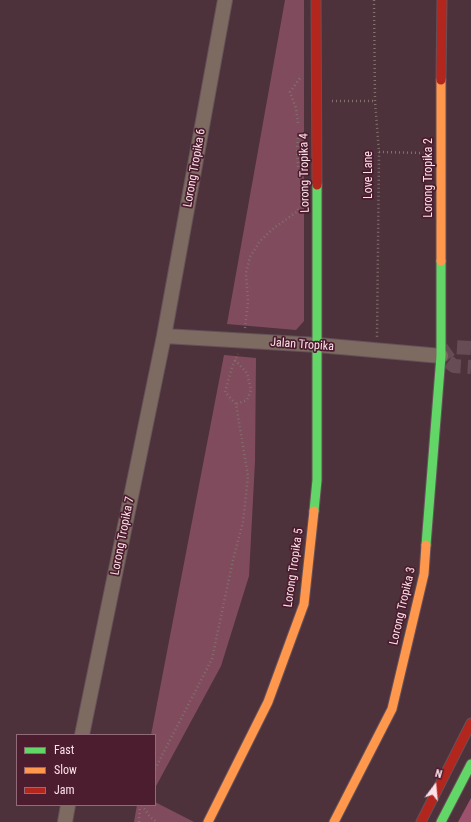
<!DOCTYPE html>
<style>
body{margin:0}
#map{position:relative;width:471px;height:822px;overflow:hidden;background:#4d323c;font-family:"Roboto Condensed",sans-serif}
canvas{display:block}
.legend{position:absolute;left:16px;top:734px;width:140px;height:72px;box-sizing:border-box;background:#4c1c2f;border:1px solid #926b79;margin:0;padding:5px 7px;list-style:none;font-size:12px;color:#fce2e9}
.legend li{display:flex;align-items:center;gap:8px;height:20px}
.legend b{width:20px;border:1px solid #926b79}
.north{position:absolute;left:415px;top:766px;width:40px;height:40px;-webkit-text-stroke:3px #4c1c2f;paint-order:stroke;rotate:16deg;font-size:11px;font-weight:700;line-height:16px;text-align:center;color:#fce2e9}
.north::after{content:'';display:block;margin:auto;width:14px;height:18px;background:#fce2e9;clip-path:polygon(50% 0,100% 100%,50% 72%,0 100%)}
</style>
<div id="map">
<canvas width="471" height="822"></canvas>
<ul class="legend">
<li><b style="height:5px;background:#63d668"></b>Fast</li>
<li><b style="height:5px;background:#ff974d"></b>Slow</li>
<li><b style="height:5px;background:#b3261e"></b>Jam</li>
</ul>
<div class="north">N</div>
</div>
<script>
const ctx = document.querySelector('canvas').getContext('2d');
ctx.lineJoin = 'round';
function fill(path, color) {
  ctx.fillStyle = color;
  ctx.fill(path, 'evenodd');
}
function shape(rows) {
  const path = new Path2D();
  for (const r of rows) {
    path.moveTo(r[0], r[1]);
    for (let i = 2; i < r.length; i += 2) path.lineTo(r[i], r[i + 1]);
  }
  return path;
}
function stroke(path, color, width, dash) {
  ctx.strokeStyle = color;
  ctx.lineWidth = width;
  ctx.lineCap = dash ? 'butt' : 'round';
  ctx.setLineDash(dash || []);
  ctx.stroke(path);
}
function drawText(font, color, halo, rows, align = 'center') {
  ctx.font = font + ' "Roboto Condensed",sans-serif';
  ctx.lineWidth = 3.5;
  ctx.setLineDash([]);
  ctx.textBaseline = 'middle';
  ctx.strokeStyle = halo;
  ctx.fillStyle = color;
  for (const [text, x, y, turn = 0] of rows) {
    ctx.save();
    ctx.translate(x, y);
    ctx.rotate((+turn || 0) * Math.PI / 180);
    ctx.textAlign = isNaN(turn) ? turn : align;
    if (halo) ctx.strokeText(text, 0, 0);
    ctx.fillText(text, 0, 0);
    ctx.restore();
  }
}
fill(shape([
 [285,0,304,0,304,321,296,330,227,324],
 [224,355,256,358,255,461,249,576,221,666,155,788,155,735,151,735],
 [155,802,194,822,134,822,137,805,155,805]
]), '#814b5e');
fill(shape([
 [471,798,471,822,458,822]
]), '#9c526c');
stroke(shape([
 [471,348,454,347,441,356,454,366,471,367]
]), '#674c56', 14, [14, 7]);
const street = shape([
 [164,336,318,345,441,356],
 [82,735,164,336,225,0],
 [65,822,68,805]
]);
const fast = shape([
 [314,511,317,480,317,185],
 [426,545,441,356,441,261],
 [441,822,471,764]
]);
const slow = shape([
 [441,261,441,80],
 [208,822,268,702,304,604,314,511],
 [334,822,392,709,424,574,426,545]
]);
const jam = shape([
 [316,0,317,185],
 [441,80,442,0],
 [421,822,471,723]
]);
stroke(street, '#665159', 16);
stroke(fast, '#665159', 11);
stroke(slow, '#665159', 11);
stroke(jam, '#665159', 11);
stroke(shape([
 [374,0,375,101,379,152,377,338],
 [332,101,375,101],
 [298,123,296,108,290,92,300,78],
 [298,138,297,150,299,180],
 [379,152,424,153],
 [245,328,248,302,246,273,250,257,260,241,274,228,298,211,299,207],
 [235,360,247,373,251,390,247,400,236,404],
 [155,769,212,659,233,560,243,522,248,476,236,404,225,392,232,367,238,354],
 [142,805,150,817,157,822],
 [139,822,140,805]
]), '#81706c', 2.5, [1, 3]);
stroke(street, '#7d6b62', 14);
stroke(fast, '#63d668', 9);
stroke(slow, '#ff974d', 9);
stroke(jam, '#b3261e', 9);
drawText('12px', '#fce2e9', '#4c1c2f', [
 ["Lorong Tropika 6",195,168,-80],
 ["Lorong Tropika 4",305,173,-91],
 ["Love Lane",369,175,-90],
 ["Lorong Tropika 2",429,178,-90],
 ["Jalan Tropika",302,345,4],
 ["Lorong Tropika 7",123,536,-79],
 ["Lorong Tropika 5",294,568,-82],
 ["Lorong Tropika 3",403,606,-77]
]);
</script>
